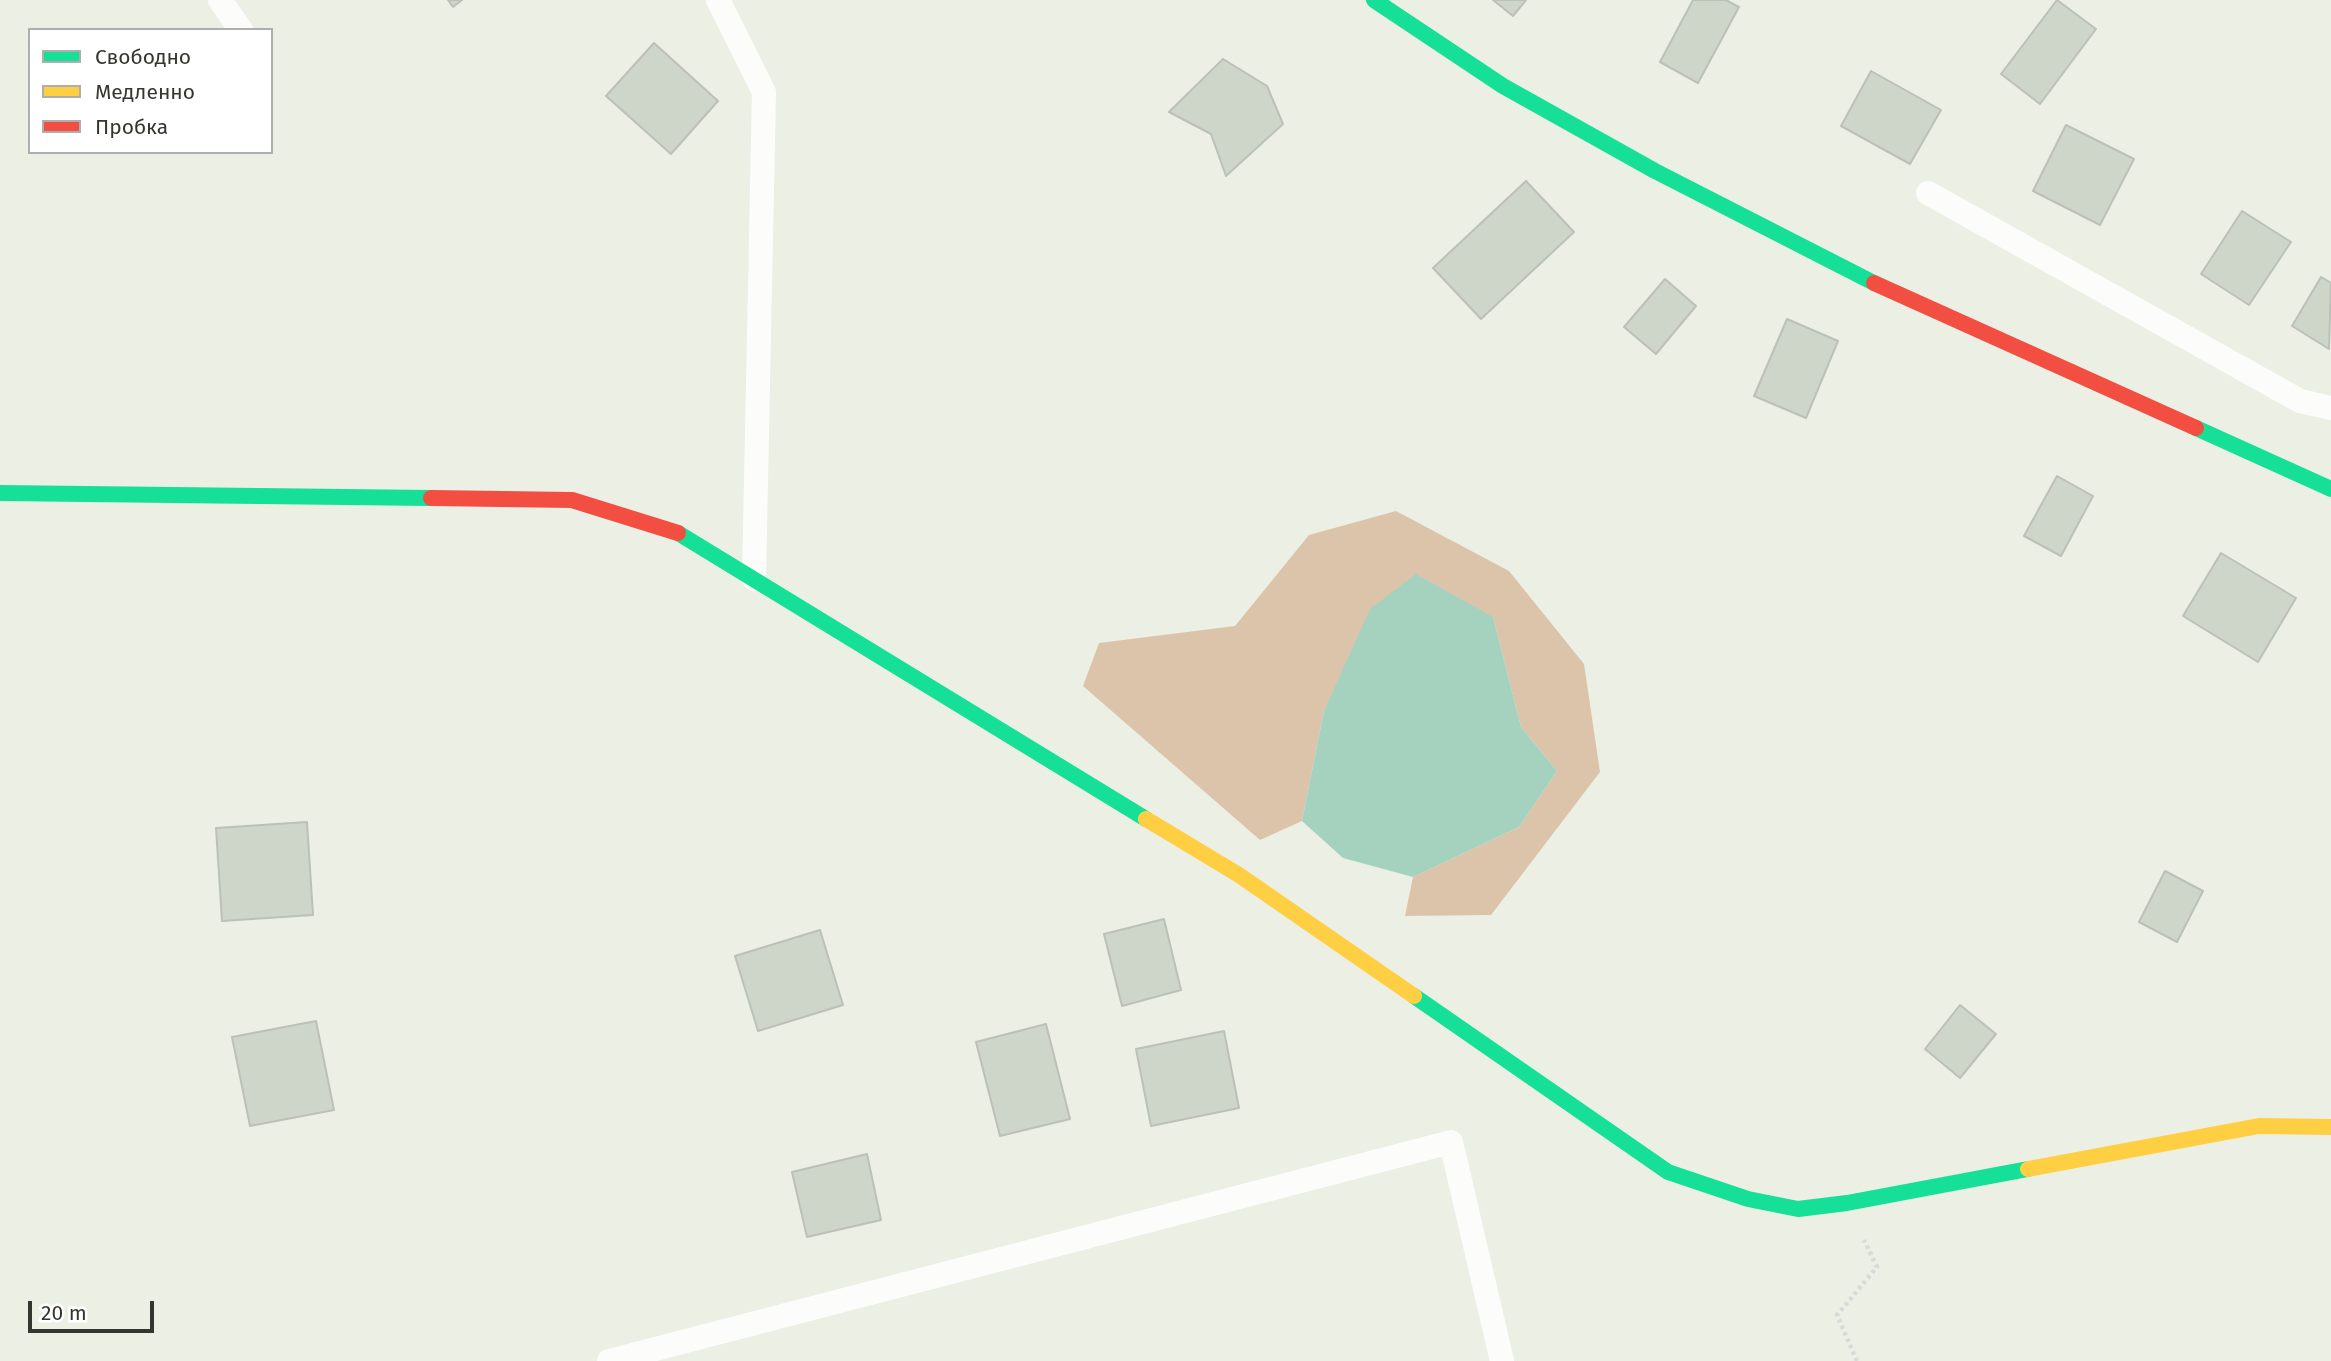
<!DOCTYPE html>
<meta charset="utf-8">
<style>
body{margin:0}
#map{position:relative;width:2331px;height:1361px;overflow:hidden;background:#ecefe4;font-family:"Fira Sans",sans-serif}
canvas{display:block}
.legend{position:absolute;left:28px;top:28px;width:245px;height:126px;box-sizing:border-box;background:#fff;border:2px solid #aeafac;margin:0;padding:9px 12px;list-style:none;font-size:21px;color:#35362f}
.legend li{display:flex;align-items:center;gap:14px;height:35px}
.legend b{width:35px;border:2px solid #aeafac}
.scale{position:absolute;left:28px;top:1301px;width:126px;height:32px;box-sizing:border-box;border:4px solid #35362f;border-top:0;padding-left:9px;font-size:21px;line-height:24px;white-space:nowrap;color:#35362f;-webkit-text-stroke:5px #fff;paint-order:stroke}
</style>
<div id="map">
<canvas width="2331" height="1361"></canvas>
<ul class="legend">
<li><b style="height:9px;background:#16e098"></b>Свободно</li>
<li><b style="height:9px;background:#ffcf43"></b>Медленно</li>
<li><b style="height:9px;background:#f24e42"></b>Пробка</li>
</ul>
<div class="scale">20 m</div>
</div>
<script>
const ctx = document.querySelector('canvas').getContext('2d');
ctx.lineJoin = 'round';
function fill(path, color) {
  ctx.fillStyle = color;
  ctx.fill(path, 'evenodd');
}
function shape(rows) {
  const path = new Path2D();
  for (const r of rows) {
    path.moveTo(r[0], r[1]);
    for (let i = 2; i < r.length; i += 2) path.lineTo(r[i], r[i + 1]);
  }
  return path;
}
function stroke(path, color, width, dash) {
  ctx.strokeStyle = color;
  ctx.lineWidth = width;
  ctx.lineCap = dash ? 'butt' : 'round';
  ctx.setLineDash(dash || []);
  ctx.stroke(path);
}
fill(shape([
 [1396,511,1509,571,1584,664,1600,772,1491,915,1405,916,1413,877,1519,827,1557,771,1521,727,1493,617,1324,711,1302,821,1260,840,1083,686,1099,643,1235,626,1309,535]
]), '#dcc4ab');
fill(shape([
 [1416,574,1493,617,1521,727,1557,771,1519,827,1413,877,1343,858,1302,821,1324,711,1370,609]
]), '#a4d2bf');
const building = shape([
 [448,0,462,0,453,7,448,0],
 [1493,0,1526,0,1513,16,1493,0],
 [1693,0,1726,0,1739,7,1698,83,1660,62,1693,0],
 [2057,0,2096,29,2040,104,2001,74,2057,0],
 [654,43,718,101,671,154,606,96,654,43],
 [1223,59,1267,86,1283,124,1226,176,1211,134,1169,112,1223,59],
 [1871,71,1941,110,1910,164,1841,126,1871,71],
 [2066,125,2134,159,2100,225,2033,191,2066,125],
 [1526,181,1574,232,1481,319,1433,268,1526,181],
 [2242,211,2291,242,2249,305,2201,274,2242,211],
 [2321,277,2331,283,2329,349,2292,326,2321,277],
 [1665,279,1696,306,1656,354,1624,327,1665,279],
 [1787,319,1838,341,1806,418,1754,396,1787,319],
 [2057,476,2093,496,2061,556,2024,536,2057,476],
 [2221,553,2296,598,2258,662,2183,616,2221,553],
 [307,822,313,915,222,921,216,828,307,822],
 [2165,871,2203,891,2177,942,2139,922,2165,871],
 [1164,919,1181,990,1122,1006,1104,934,1164,919],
 [820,930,843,1005,758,1031,735,956,820,930],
 [1960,1005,1996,1034,1960,1078,1925,1049,1960,1005],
 [316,1021,334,1110,250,1126,232,1037,316,1021],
 [1046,1024,1070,1119,1000,1136,976,1042,1046,1024],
 [1224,1031,1239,1108,1151,1126,1136,1049,1224,1031],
 [867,1154,881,1220,807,1237,792,1172,867,1154]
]);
fill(building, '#cdd6c8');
stroke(building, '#bdc0b9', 2);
stroke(shape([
 [1857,1361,1837,1315,1877,1267,1864,1240]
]), '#d9dad7', 4.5, [3.5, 3.5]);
stroke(shape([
 [220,0,241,30],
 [718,0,764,92,754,579],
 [1928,193,2300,401,2331,408],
 [609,1361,1451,1142,1502,1361]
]), '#fcfdfb', 24);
stroke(shape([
 [1374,0,1503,86,1655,171,1874,283],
 [2196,428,2331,489],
 [0,493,431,498],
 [678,533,1146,819],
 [1414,996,1668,1172,1748,1199,1798,1209,1847,1203,2028,1169]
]), '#16e098', 16);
stroke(shape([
 [1146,819,1239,875,1414,996],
 [2028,1169,2259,1126,2331,1127]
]), '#ffcf43', 16);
stroke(shape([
 [1874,283,2196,428],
 [431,498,572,500,678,533]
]), '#f24e42', 16);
</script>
